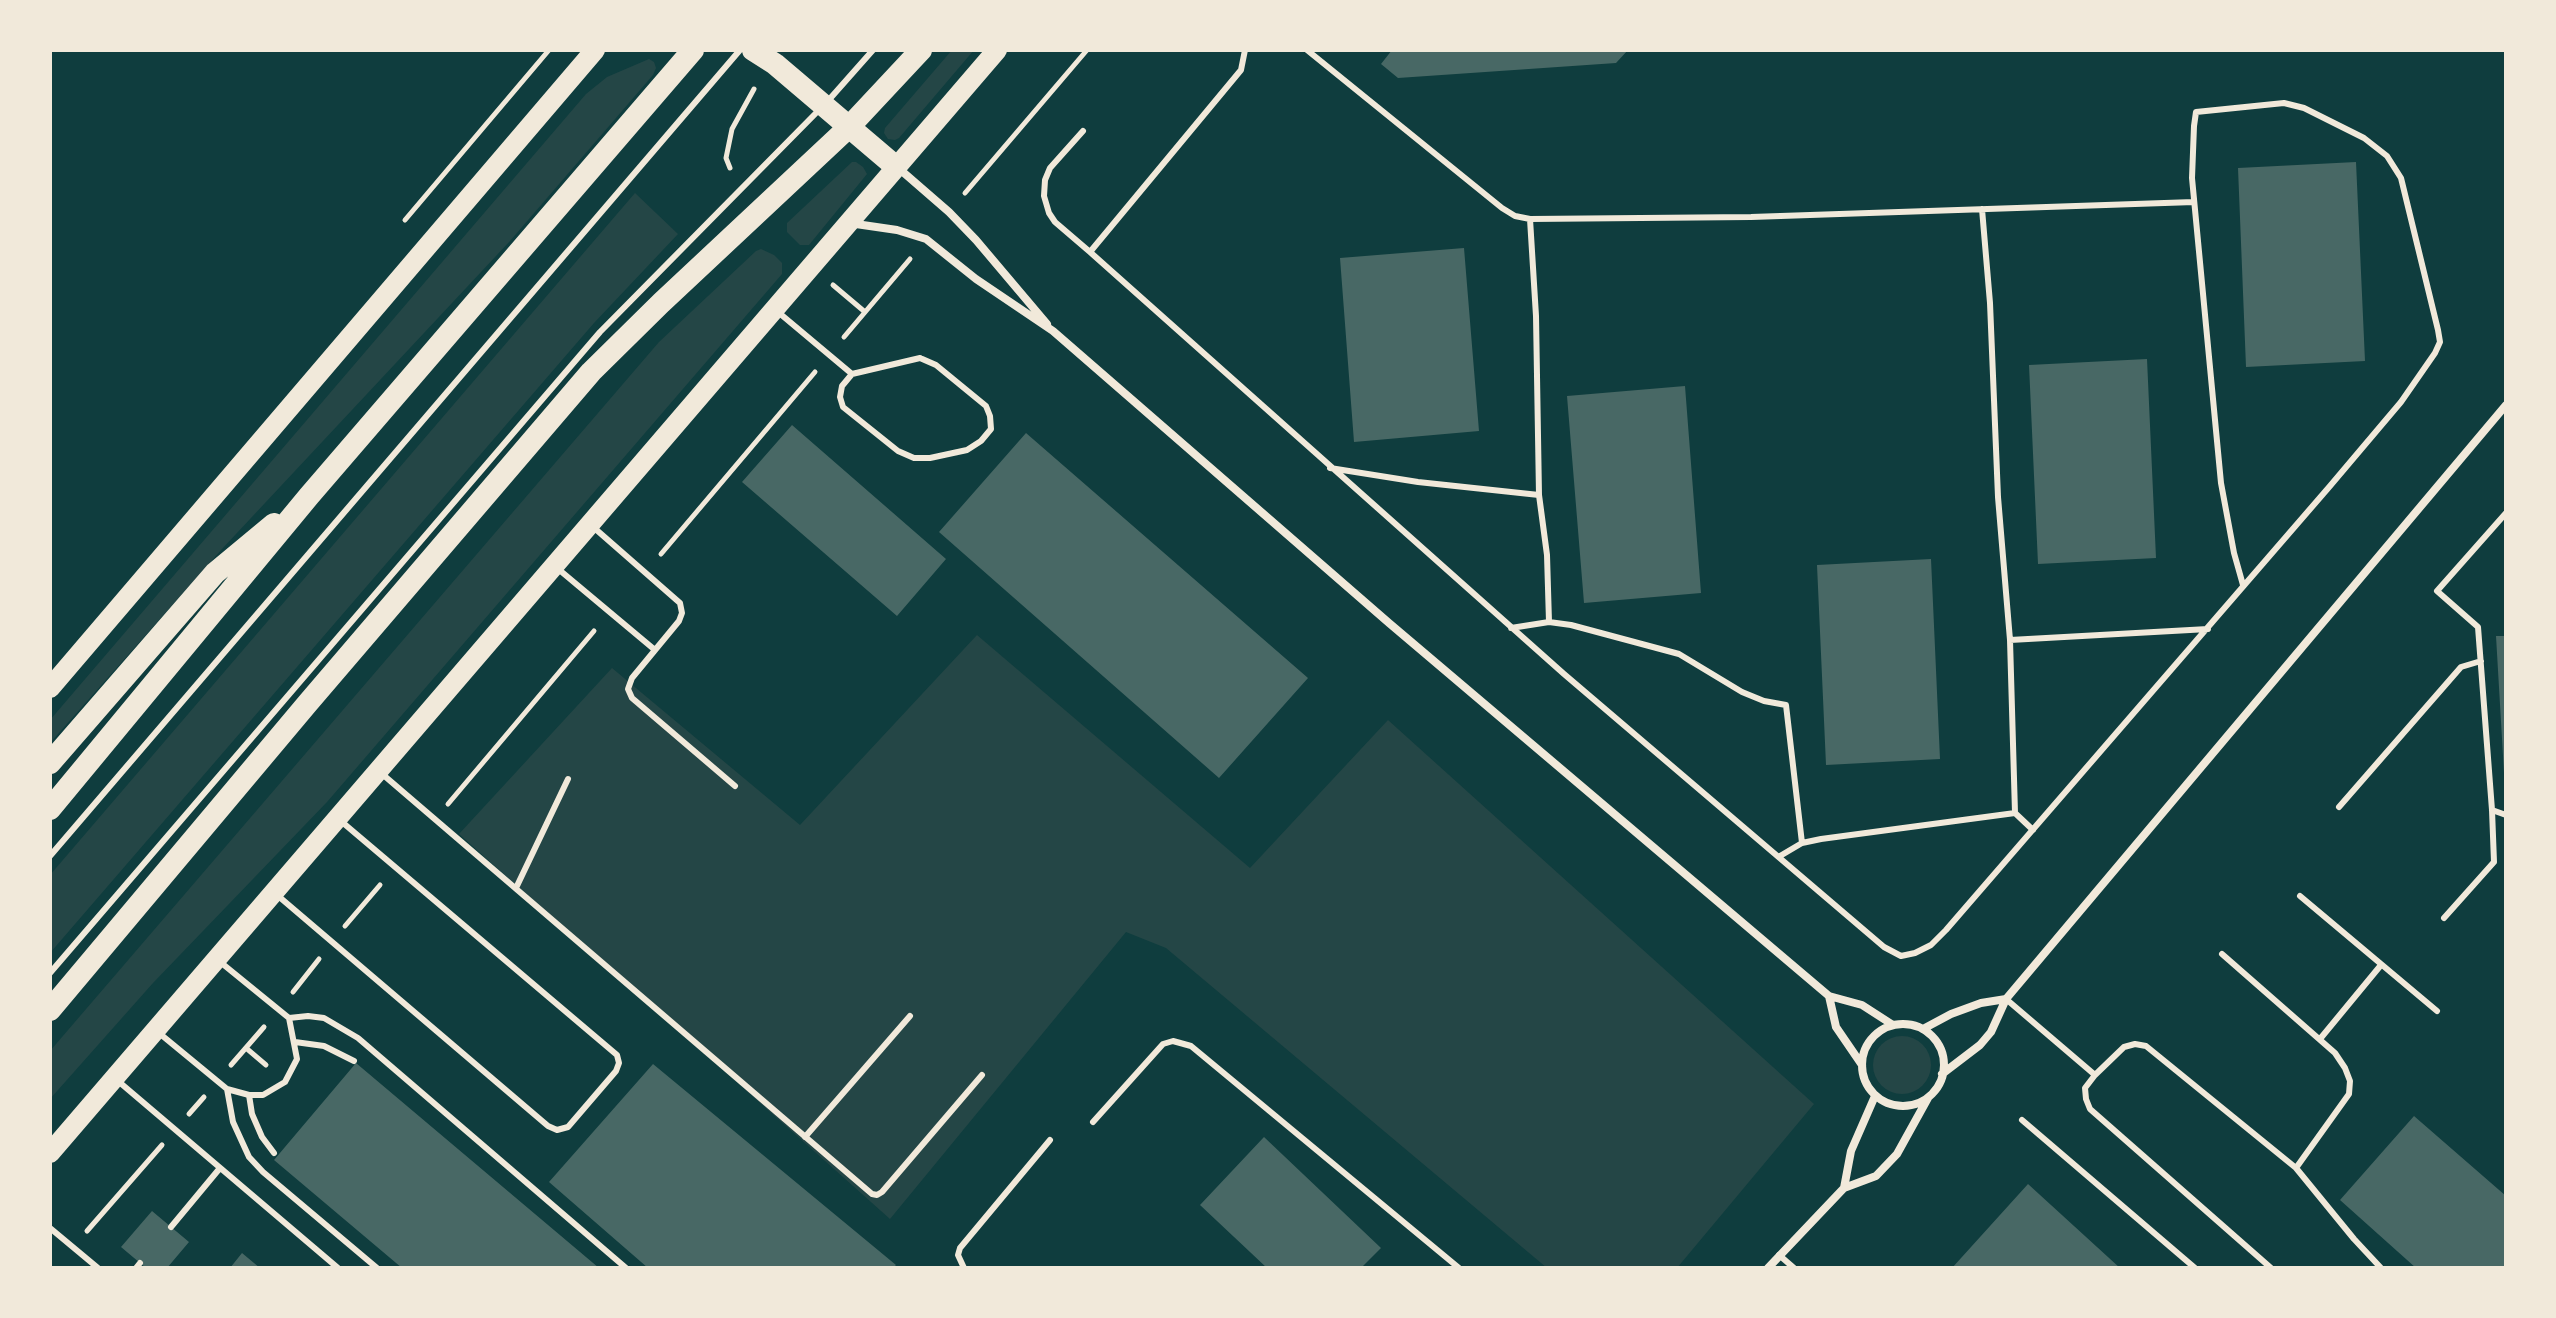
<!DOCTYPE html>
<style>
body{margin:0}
#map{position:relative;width:2556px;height:1318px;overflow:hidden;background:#0f3d3e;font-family:"Nunito Sans",sans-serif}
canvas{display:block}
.frame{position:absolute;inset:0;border:52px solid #f1e9da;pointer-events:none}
</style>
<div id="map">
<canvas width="2556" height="1318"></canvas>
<div class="frame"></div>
</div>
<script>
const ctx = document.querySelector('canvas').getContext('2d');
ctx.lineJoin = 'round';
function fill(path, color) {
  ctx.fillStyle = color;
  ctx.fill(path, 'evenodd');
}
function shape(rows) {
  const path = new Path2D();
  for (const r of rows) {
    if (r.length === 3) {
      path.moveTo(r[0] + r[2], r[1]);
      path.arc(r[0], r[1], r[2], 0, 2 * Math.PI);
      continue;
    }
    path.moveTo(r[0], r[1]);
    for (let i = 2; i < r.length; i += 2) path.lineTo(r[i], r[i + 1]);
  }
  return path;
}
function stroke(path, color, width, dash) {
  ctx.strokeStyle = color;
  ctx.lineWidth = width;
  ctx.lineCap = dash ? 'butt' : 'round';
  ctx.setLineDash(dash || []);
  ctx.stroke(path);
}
fill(shape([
 [952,50,974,50,899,138,895,140,888,139,884,133,885,128],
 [649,59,654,62,656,68,653,75,510,241,222,549,50,743,50,720,586,94,607,77],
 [852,162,856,162,863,167,867,174,809,245,800,245,787,232,787,223],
 [635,193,678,234,594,323,50,953,50,875],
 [761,249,774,255,782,263,782,274,327,802,153,983,50,1099,50,1051,659,342,756,251],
 [977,635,1250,868,1388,720,1814,1104,1677,1268,1547,1268,1166,948,1126,932,890,1219,459,834,612,668,800,825],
 [1902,1065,29]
]), '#244646');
fill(shape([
 [1392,50,1628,50,1616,63,1398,78,1381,64],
 [2356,162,2365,361,2246,367,2238,168],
 [1464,248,1479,431,1354,442,1340,258],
 [2147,359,2156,558,2038,564,2029,365],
 [1685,386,1701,593,1584,603,1567,396],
 [792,425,946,559,897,616,742,482],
 [1026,433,1308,678,1219,778,939,532],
 [1931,559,1940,759,1826,765,1817,565],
 [2496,636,2506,636,2506,773,2504,773],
 [356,1063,599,1268,402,1268,274,1160],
 [653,1064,896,1265,893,1268,648,1268,549,1182],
 [2414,1116,2506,1196,2506,1268,2416,1268,2340,1200],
 [1264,1137,1381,1248,1361,1268,1267,1268,1200,1205],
 [2028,1184,2120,1268,1952,1268],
 [152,1211,189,1242,167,1268,146,1268,121,1247],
 [242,1253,260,1268,230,1268]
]), '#486865');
stroke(shape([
 [730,168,726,158,732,129,754,89],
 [965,193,1087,50],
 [405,220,549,50],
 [833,285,865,312],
 [844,337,910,259],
 [661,554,815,372],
 [448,804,594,631],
 [345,926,380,885],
 [293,992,319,959],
 [246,1048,266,1065],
 [231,1065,264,1027],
 [189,1114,204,1097],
 [87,1231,162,1145]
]), '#f1e9da', 5);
stroke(shape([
 [1245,50,1241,70,1090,252,1564,674,1884,947,1901,956,1915,953,1931,945,1946,930,2330,486,2401,402,2435,353,2440,342,2438,330,2401,178,2387,156,2364,138,2304,108,2284,103,2196,112,2194,126,2192,178,2221,483,2234,553,2243,585],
 [1307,50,1502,208,1515,216,1530,219,1751,217,2194,202],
 [827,102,873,50],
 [1083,131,1050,168,1045,180,1044,196,1049,213,1055,222,1090,252],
 [1982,209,1990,303,1998,497,2010,640,2015,813,2033,830],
 [1530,219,1536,316,1539,495],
 [778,312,852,374],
 [920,358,936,365,986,406,990,416,991,429,981,441,967,450,930,458,914,458,898,451,843,407,840,397,842,386,852,374,920,358],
 [1330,468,1418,482,1539,495,1547,555,1549,622],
 [592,526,680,603,682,613,679,621,632,678,628,689,632,698,735,786],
 [557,568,655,650],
 [1511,628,1549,622,1571,625,1679,654,1742,692,1764,701,1786,705,1802,843],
 [2010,640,2208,629],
 [381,773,872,1194,877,1195,882,1192,982,1075],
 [2339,807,2461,667,2481,661],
 [2492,810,2506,815],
 [50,856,740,50],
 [1780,856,1802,843,1821,839,2015,813],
 [516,888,568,779],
 [277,895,548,1126,557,1130,568,1127,616,1071,619,1063,617,1055,342,822],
 [2300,896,2437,1011],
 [2444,918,2494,862,2492,810,2478,627,2437,591,2506,513],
 [2222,954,2335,1053,2345,1068,2350,1081,2349,1094,2296,1168],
 [50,973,600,332,819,110],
 [2006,999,2095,1075,2124,1047,2135,1044,2146,1046,2296,1168,2354,1239,2381,1268],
 [289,1018,308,1016,324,1018,358,1038,626,1268],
 [159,1033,227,1089,249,1095,263,1095,285,1082,297,1059,289,1018,219,961],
 [2320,1039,2381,965],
 [295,1042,324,1046,354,1061],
 [2095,1075,2085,1088,2086,1099,2090,1109,2271,1268],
 [118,1081,338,1268],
 [227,1089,233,1122,249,1157,263,1172,377,1268],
 [249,1095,252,1114,262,1137,274,1153],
 [2022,1120,2195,1268],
 [1093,1122,1163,1044,1173,1041,1191,1046,1459,1268],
 [805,1137,910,1016],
 [171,1227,220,1168],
 [50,1228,98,1268],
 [1779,1255,1794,1268],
 [136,1268,140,1263],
 [964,1268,958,1255,960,1248,1050,1140]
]), '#f1e9da', 6);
stroke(shape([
 [896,166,949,212,976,240,1047,324],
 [849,223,897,230,926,239,976,279,1053,331,1389,623,1829,996,1862,1005,1893,1025],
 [1829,996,1836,1027,1862,1065],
 [1903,1065,41],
 [1923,1029,1951,1014,1981,1003,2006,999],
 [1942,1074,1980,1045,1991,1032,2006,999,2506,405],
 [1844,1188,1851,1151,1875,1096],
 [1768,1268,1844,1188,1876,1176,1897,1154,1928,1098]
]), '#f1e9da', 8);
stroke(shape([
 [50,688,595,50],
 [50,1153,997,50]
]), '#f1e9da', 20);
stroke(shape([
 [753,50,775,64,895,166],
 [50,763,215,573,274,524],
 [50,809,309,496,693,50],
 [50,1010,307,704,591,372,661,303,849,127,921,50]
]), '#f1e9da', 22);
</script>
